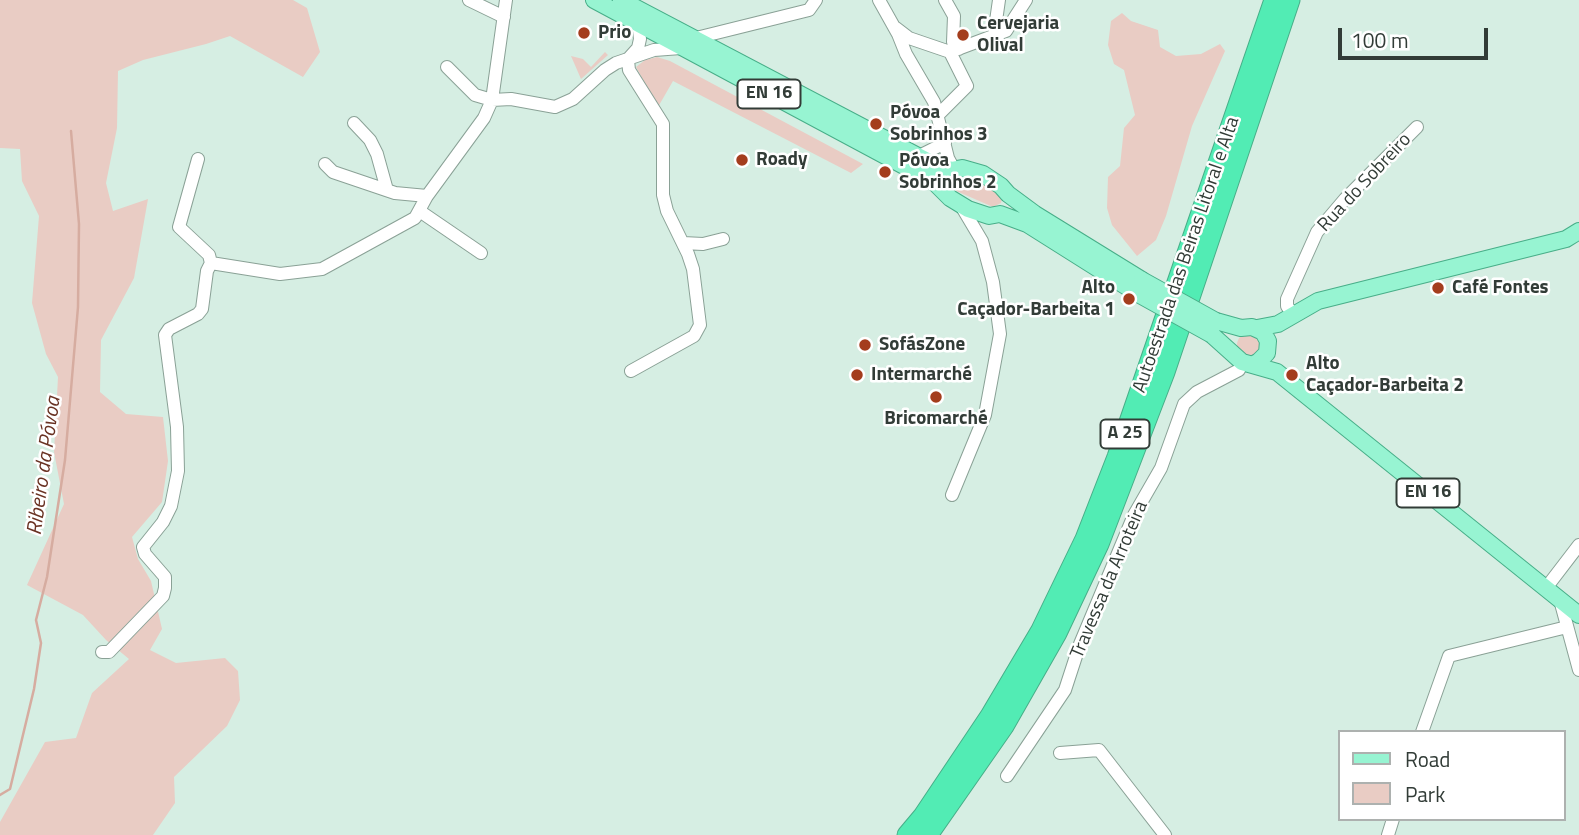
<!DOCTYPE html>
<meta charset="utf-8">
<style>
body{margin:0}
#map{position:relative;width:1579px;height:835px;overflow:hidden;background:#d6eee3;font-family:"Titillium Web",sans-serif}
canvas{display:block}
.legend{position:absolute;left:1338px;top:730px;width:228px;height:91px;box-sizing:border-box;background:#fff;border:2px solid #adb1af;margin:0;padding:9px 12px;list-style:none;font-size:21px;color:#323c37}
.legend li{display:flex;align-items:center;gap:14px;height:35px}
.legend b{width:35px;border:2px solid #adb1af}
.scale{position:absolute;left:1338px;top:28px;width:150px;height:32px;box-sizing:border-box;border:4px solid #323c37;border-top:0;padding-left:9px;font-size:21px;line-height:24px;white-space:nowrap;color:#323c37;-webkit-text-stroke:5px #fff;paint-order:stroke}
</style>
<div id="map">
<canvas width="1579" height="835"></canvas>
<ul class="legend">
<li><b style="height:9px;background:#97f4d2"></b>Road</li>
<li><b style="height:19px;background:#e9ccc4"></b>Park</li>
</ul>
<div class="scale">100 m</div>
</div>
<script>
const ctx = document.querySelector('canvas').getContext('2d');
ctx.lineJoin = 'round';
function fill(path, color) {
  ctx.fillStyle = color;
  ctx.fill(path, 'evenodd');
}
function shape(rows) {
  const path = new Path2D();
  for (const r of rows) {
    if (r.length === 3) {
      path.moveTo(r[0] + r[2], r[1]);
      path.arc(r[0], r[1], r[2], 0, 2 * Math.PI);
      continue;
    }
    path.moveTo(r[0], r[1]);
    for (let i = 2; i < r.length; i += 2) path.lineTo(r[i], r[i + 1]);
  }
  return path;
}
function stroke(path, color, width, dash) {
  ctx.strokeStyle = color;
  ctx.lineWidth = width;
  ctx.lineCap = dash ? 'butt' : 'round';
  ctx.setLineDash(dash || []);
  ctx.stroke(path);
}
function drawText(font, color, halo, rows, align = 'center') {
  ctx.font = font + ' "Titillium Web",sans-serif';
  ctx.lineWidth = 5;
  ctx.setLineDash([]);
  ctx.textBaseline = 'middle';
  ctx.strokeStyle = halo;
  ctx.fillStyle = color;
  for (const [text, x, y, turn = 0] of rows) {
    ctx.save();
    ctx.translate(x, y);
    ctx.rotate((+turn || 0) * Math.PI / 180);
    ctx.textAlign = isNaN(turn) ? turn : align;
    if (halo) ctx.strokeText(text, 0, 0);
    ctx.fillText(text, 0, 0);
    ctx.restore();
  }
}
fill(shape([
 [0,0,293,0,307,8,320,52,303,77,230,36,206,44,143,60,118,71,117,128,106,183,113,211,148,199,134,278,101,340,100,392,126,414,163,417,168,461,162,502,132,537,138,559,151,581,162,629,150,650,176,663,225,658,238,671,240,700,227,726,174,777,175,803,153,835,0,835,0,822,45,742,76,738,92,693,129,659,106,640,83,615,27,585,64,504,54,452,58,377,46,354,32,303,39,216,22,181,20,149,0,148],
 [1122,13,1131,21,1158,30,1160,47,1176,56,1201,54,1220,44,1225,51,1192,126,1166,216,1156,240,1137,256,1112,225,1107,208,1108,177,1120,166,1124,128,1135,115,1124,70,1114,64,1108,45,1111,21],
 [605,52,608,55,581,79,571,56,583,59,591,67],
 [657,57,670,61,863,164,851,173,673,81,658,107,636,67,645,60],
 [955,176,980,182,998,193,1002,198,1001,203,993,207,954,190,950,183],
 [1249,345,12]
]), '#e9ccc4');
stroke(shape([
 [0,795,10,789,34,689,41,643,36,620,47,577,65,460,78,307,79,224,71,131]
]), '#d6aca0', 2.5);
const minor = shape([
 [469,0,504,17],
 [879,0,898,34,906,54,934,102,948,158,954,169],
 [945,0,954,16,953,42,959,49],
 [999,0,996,21,1000,34],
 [896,28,909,38,950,52],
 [696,38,809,10,816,0],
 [950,52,1006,31,1026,0],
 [629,58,638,48,640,39,639,30,634,21],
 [628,60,629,70,663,124,663,195,667,211,688,254,693,269,700,325,694,336,631,371],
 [447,67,475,95,492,100,511,99,555,107,573,99,605,70,616,63,654,50,681,48],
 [937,116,967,86,950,52],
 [354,123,370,140,377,154,387,190],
 [919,156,945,143],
 [325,164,333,172,395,193,427,196],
 [421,212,481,253],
 [683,243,703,244,723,239],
 [211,263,280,274,322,269,415,218,427,196,484,118,492,100,506,0],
 [1294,316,1287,306,1287,299,1317,232,1345,199,1417,127],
 [952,495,985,415,1000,334,993,282,982,241,960,204],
 [1546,588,1579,545],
 [1560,600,1579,670],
 [102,652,109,652,163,596,165,588,165,577,145,554,143,547,163,522,171,506,178,471,177,427,165,335,169,329,198,314,202,309,207,271,211,263,209,255,179,227,198,159],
 [1422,732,1449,656,1567,627],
 [1060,753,1099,750,1165,835],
 [1007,776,1065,690,1080,644,1134,515,1161,468,1184,404,1197,392,1239,370,1242,362],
 [1388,835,1393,819]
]);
const major = shape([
 [594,0,934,182,950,198,968,209,989,216,1000,214,1027,224,1138,294],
 [621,0,935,165,951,170,962,168,983,174,1001,186,1008,194,1035,214,1142,280],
 [1216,321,1241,328,1252,327,1263,332,1268,341,1267,353,1259,361,1254,364],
 [1257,328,1278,324,1318,301,1566,239,1579,231],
 [1212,335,1242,362,1277,372,1579,615]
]);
const highway = shape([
 [907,835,923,816,990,716,1041,630,1085,539,1117,457,1274,0],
 [928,835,1004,726,1057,633,1099,544,1165,372,1290,0]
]);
stroke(minor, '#8aa196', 14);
stroke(major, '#47ae88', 18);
stroke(highway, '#47ae88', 21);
stroke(minor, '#fff', 12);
stroke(major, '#97f4d2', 16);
stroke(highway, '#52ecb4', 19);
const majorBridge = shape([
 [1142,280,1216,321],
 [1138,294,1212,335]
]);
stroke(majorBridge, '#47ae88', 18, []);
stroke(majorBridge, '#97f4d2', 16);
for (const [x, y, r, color] of [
 [584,33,7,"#a43d1d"],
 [963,35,7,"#a43d1d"],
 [876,124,7,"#a43d1d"],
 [742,160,7,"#a43d1d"],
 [885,172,7,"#a43d1d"],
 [1438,288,7,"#a43d1d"],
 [1129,299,7,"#a43d1d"],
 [865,345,7,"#a43d1d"],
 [857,375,7,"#a43d1d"],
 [1292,375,7,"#a43d1d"],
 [936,397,7,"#a43d1d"]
]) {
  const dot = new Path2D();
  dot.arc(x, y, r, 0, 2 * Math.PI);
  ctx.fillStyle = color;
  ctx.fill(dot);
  stroke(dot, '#fff', 2.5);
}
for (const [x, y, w] of [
 [769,94,63],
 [1125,434,49],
 [1428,493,63]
]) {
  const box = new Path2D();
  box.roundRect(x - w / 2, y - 14.5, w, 29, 5);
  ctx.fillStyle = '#fff';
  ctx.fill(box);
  stroke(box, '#323c37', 2);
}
drawText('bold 18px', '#323c37', null, [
 ["EN 16",769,94],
 ["A 25",1125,434],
 ["EN 16",1428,493]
]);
drawText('bold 19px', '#323c37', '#fff', [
 ["Cervejaria",977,24],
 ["Olival",977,46],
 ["Prio",598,33],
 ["Póvoa",890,113],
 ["Sobrinhos 3",890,135],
 ["Roady",756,160],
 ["Póvoa",899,161],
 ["Sobrinhos 2",899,183],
 ["Alto",1115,288,"right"],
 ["Caçador-Barbeita 1",1115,310,"right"],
 ["Café Fontes",1452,288],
 ["SofásZone",879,345],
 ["Alto",1306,364],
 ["Caçador-Barbeita 2",1306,386],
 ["Intermarché",871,375],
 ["Bricomarché",936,419,"center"]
], 'left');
drawText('19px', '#323c37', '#fff', [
 ["Rua do Sobreiro",1365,183,-47],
 ["Autoestrada das Beiras Litoral e Alta",1187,255,-71],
 ["Travessa da Arroteira",1110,580,-67]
]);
drawText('italic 21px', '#693223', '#fff', [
 ["Ribeiro da Póvoa",45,466,-82]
]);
</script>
